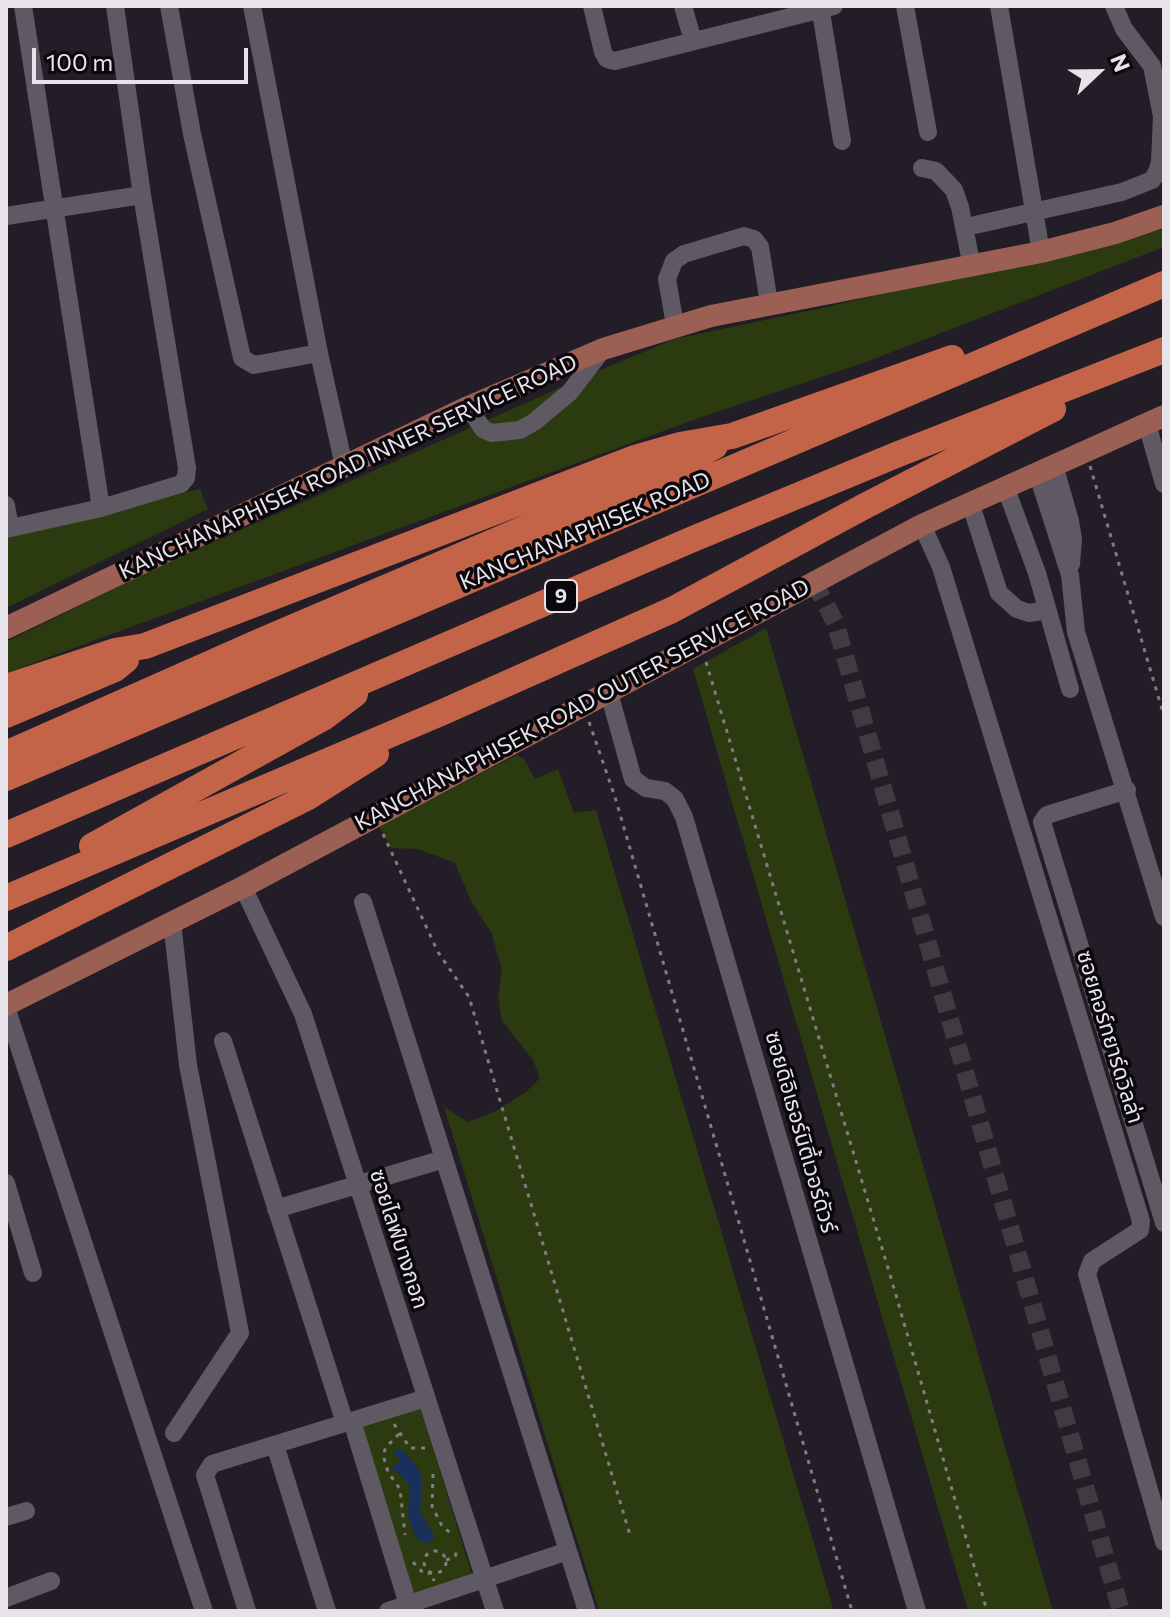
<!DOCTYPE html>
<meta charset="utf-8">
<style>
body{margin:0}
#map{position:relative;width:1170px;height:1617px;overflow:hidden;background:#221d26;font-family:Commissioner,sans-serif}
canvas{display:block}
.frame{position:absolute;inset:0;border:8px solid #e7e3ea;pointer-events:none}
.north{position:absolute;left:1058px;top:32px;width:80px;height:80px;-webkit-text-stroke:6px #0a080c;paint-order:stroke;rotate:68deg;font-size:22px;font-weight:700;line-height:32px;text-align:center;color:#e7e3ea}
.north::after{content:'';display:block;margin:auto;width:28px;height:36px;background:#e7e3ea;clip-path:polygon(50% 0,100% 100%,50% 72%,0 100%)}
.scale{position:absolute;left:32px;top:48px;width:216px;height:36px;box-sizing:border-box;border:4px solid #e7e3ea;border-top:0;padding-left:10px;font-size:24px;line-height:28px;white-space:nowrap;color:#e7e3ea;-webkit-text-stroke:6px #0a080c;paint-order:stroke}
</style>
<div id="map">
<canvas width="1170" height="1617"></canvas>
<div class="frame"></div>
<div class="north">N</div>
<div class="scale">100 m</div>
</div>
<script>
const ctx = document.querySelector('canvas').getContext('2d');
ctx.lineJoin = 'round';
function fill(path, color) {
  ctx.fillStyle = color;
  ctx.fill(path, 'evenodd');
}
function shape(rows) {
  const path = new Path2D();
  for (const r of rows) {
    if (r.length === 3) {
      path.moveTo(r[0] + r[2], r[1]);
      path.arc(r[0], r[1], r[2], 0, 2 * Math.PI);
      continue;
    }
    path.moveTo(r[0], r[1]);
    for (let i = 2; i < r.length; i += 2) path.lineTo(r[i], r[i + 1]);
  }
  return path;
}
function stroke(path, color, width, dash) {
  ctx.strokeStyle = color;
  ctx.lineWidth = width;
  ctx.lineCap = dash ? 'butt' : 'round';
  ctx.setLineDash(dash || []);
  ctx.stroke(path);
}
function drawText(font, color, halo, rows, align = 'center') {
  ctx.font = font + ' Commissioner,"Noto Sans Thai",sans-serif';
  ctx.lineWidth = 7;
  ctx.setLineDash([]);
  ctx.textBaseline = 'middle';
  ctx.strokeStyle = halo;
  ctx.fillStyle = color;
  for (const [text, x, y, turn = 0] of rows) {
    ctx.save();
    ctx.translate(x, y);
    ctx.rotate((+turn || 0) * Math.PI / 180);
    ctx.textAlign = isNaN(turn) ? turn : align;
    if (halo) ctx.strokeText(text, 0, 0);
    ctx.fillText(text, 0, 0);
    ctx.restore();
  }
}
fill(shape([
 [1164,229,1164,247,866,362,699,418,6,673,6,642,162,565,593,373,675,339,817,309],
 [200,489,208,509,6,608,6,537],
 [766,628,1053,1611,968,1611,693,669],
 [517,755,524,759,535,779,558,769,574,813,596,810,834,1611,599,1611,444,1107,468,1122,494,1112,526,1092,540,1078,533,1060,502,1021,498,997,502,970,492,934,471,901,455,863,418,849,391,848,379,826],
 [421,1409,472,1575,412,1595,359,1426]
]), '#2b3b0f');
fill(shape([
 [395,1450,402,1450,417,1466,422,1478,420,1512,433,1534,434,1539,430,1543,419,1541,413,1530,408,1516,410,1487,402,1476,389,1465,397,1465,400,1459,393,1452]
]), '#192f5c');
stroke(shape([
 [814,582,835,622,1121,1611]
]), '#403b43', 18, [18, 9]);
stroke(shape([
 [1090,466,1164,716],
 [706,662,891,1278,987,1611],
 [589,722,615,797,852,1611],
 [383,834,438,952,469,997,630,1535],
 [394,1424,410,1448,425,1448],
 [399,1434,386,1447,383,1455,388,1472,400,1489,405,1535],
 [433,1474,432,1506,442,1526,453,1535],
 [435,1562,11],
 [446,1560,455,1557,458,1547],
 [413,1562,424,1574,432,1573,434,1581]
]), '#817c84', 3, [4, 6]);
stroke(shape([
 [23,6,101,508],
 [169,6,192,134,242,358,254,365,319,353],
 [252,6,319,353,344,466],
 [592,6,603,52,607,59,615,61,834,6],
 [683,6,693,41],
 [820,6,842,141],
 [905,6,928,132],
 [999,6,1041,252],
 [922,168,936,171,954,190,960,207,972,267],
 [6,216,142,195],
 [975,225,1122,192,1152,180,1157,172,1160,162,1162,116,1152,66,1124,29,1114,6],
 [675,325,667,279,674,261,684,254,744,236,754,239,760,247,769,303],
 [468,407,483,429,492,433,520,430,534,422,570,392,603,349],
 [1147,424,1164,484],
 [1054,465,1070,521,1073,539,1071,564],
 [1037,472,1070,575,1076,632,1164,917],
 [1005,486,1037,573,1070,689],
 [970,502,999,593,1017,609,1029,613,1047,610],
 [6,505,10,528],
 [922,525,941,567,1141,1221,1140,1230,1092,1261,1087,1274,1164,1542],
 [6,529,101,508,181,484,186,478,187,468,142,195,115,6],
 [609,693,633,779,646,788,665,791,675,799,684,817,917,1611],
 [1127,790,1047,815,1042,822,1164,1223],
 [243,887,303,1014,495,1611],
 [363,902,587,1611],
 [172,922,188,1065,240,1333,174,1433],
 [6,1007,204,1611],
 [223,1041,345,1423],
 [6,1183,33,1273],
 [276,1209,444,1159],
 [352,1421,410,1611],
 [275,1445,327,1611],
 [6,1517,26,1511],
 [6,1598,51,1581],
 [247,1611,205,1475,212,1464,426,1398],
 [388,1611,568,1551]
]), '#5f5964', 18);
stroke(shape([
 [6,628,468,407,603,349,711,316,1041,252,1115,233,1164,216],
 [6,1005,243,887,922,525,1164,416]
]), '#9b6053', 22);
stroke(shape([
 [6,687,115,651,145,646,635,458,680,445,732,436,952,358],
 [6,715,115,669,126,660],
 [6,754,261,641,521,530,678,466,715,446],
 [6,778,1164,284],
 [6,835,693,539,896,455,1164,350],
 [92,846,323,718,355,694],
 [6,898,443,712,672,610,863,507,1053,409],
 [6,948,308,797,376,754]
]), '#c36448', 26);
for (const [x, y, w] of [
 [561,596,32]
]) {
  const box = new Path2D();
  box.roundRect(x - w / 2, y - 16, w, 32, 6);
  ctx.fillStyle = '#0a080c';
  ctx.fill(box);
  stroke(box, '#e7e3ea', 2);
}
drawText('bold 20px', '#e7e3ea', null, [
 ["9",561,596]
]);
drawText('22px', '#e7e3ea', '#0a080c', [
 ["KANCHANAPHISEK ROAD INNER SERVICE ROAD",348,467,-25],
 ["KANCHANAPHISEK ROAD",585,531,-23],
 ["KANCHANAPHISEK ROAD OUTER SERVICE ROAD",582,705,-28],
 ["ซอยคอร์ทยาร์ดวิลล่า",1110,1037,73],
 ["ซอยดิอิเธอร์นิตี้เวอร์ดัวร์",801,1132,74],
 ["ซอยไลฟ์บางกอก",399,1239,72]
]);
</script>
